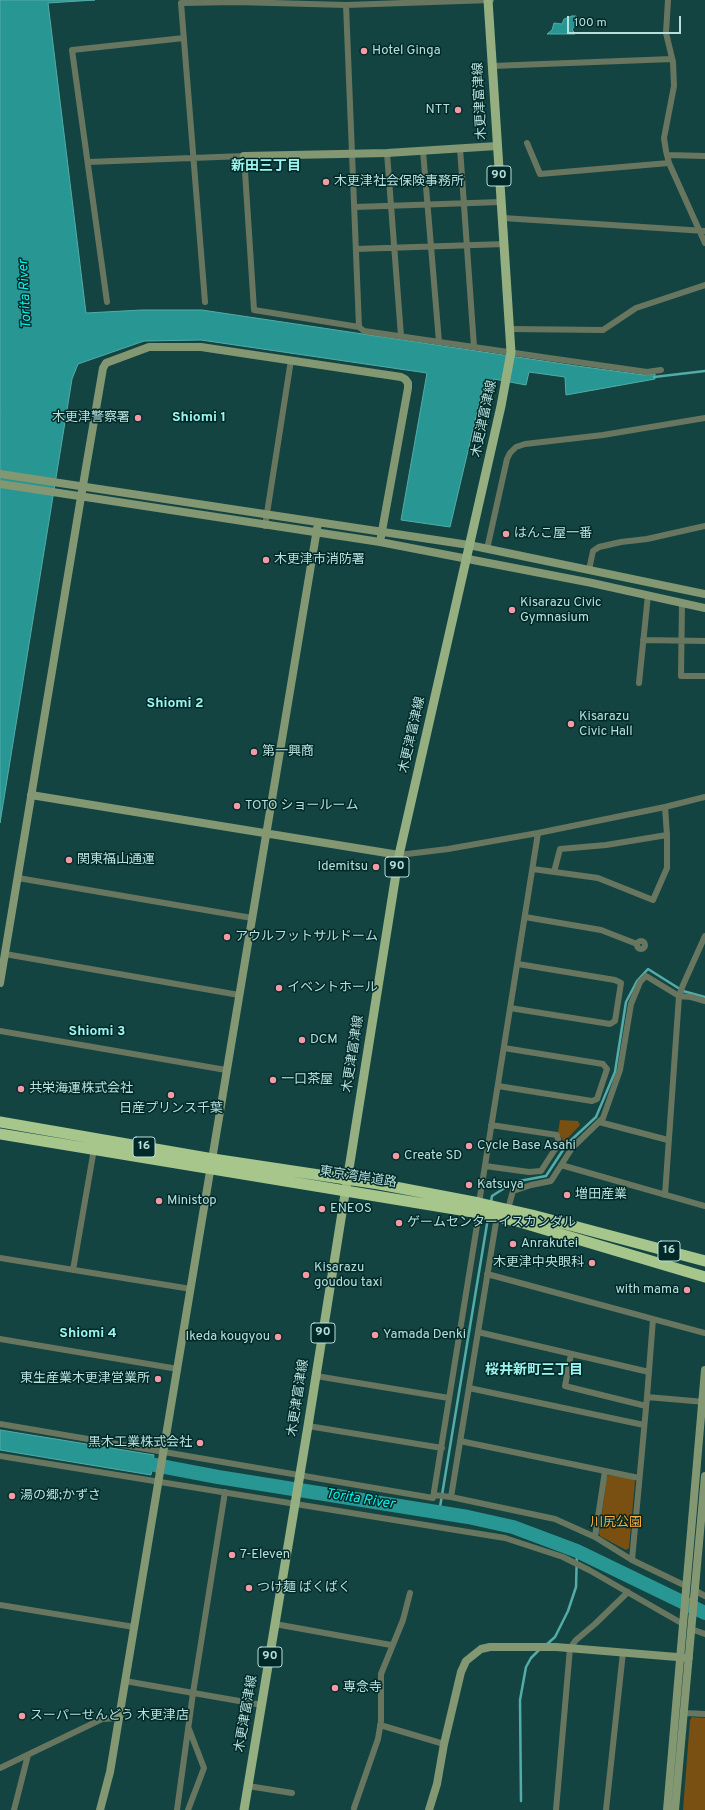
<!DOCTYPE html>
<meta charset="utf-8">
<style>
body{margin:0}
#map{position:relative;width:705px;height:1810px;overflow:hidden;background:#134442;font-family:Overpass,sans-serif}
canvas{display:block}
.scale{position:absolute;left:567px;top:16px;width:114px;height:18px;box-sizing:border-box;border:2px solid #b7e0dd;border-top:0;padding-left:5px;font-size:12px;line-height:14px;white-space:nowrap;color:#b7e0dd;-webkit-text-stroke:3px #012928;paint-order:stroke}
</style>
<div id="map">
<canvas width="705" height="1810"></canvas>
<div class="scale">100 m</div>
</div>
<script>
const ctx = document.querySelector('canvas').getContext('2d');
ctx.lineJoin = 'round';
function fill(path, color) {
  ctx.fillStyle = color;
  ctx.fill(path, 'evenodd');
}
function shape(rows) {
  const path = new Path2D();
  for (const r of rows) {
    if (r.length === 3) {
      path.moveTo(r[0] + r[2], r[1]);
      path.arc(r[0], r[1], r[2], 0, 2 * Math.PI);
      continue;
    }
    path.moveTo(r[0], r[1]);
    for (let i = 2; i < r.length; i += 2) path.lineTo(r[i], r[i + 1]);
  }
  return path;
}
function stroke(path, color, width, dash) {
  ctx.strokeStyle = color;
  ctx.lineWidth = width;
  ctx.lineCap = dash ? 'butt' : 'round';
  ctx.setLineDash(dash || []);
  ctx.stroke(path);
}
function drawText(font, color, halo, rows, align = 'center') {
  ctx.font = font + ' Overpass,"Noto Sans JP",sans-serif';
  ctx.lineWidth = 3;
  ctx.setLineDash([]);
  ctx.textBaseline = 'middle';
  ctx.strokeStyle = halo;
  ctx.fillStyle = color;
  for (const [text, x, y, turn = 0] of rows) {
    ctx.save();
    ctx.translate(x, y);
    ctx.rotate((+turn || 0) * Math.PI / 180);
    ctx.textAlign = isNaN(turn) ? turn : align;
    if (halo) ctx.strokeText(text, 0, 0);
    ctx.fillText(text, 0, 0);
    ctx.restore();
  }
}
fill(shape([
 [560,1120,578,1121,580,1125,564,1142,558,1132],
 [609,1475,633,1479,635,1481,629,1548,626,1550,600,1536,599,1533,607,1477],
 [692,1717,705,1718,705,1810,683,1810,690,1720]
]), '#795011');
const water = shape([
 [0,0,95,0,48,3,86,313,142,310,202,310,577,366,644,375,655,374,655,379,566,395,565,377,529,372,526,385,494,379,493,383,484,383,450,527,401,520,427,373,201,340,144,341,78,364,72,379,0,823,0,0],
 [572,16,576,16,580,20,578,24,572,29,575,34,547,34,552,30,554,23,562,24,564,19,572,16],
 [0,1430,154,1455,151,1475,0,1450,0,1430]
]);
fill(water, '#289692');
stroke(water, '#53aca8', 1);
stroke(shape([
 [654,377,705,371],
 [491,1202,492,1196,514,1182,546,1176,567,1144,596,1117,615,1072,626,1002,637,981,648,969,683,991,705,997],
 [439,1513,488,1218],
 [546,1645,555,1637,568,1611,576,1587,577,1551],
 [521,1801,520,1700,526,1667,531,1658,540,1649]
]), '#53aca8', 2.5);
stroke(shape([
 [134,1461,218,1477,468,1517,513,1527,577,1551,705,1613]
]), '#289692', 14);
stroke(shape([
 [668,0,666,33,673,62,674,86,664,138,666,151,669,163,705,243],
 [492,66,672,59],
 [527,143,540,174,669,163],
 [460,148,474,347],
 [423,151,439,342],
 [387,153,401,336],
 [667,155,705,156],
 [88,162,244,156,254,310,359,327,346,5],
 [355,207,501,202],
 [503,218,705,231],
 [356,249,505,244],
 [107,302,72,50,184,38],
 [205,302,181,3,236,2,346,5,491,0],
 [359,327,364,331,556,359,647,372,661,370],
 [510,329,603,330,636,308,705,285],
 [265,526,291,360],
 [487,549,507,459,510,453,516,447,525,444,603,435,705,418],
 [589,570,593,551,599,547,621,542,647,539,705,526],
 [682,603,681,676,705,676],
 [643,640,705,641],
 [639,683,648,595],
 [399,855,448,849,538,833,665,807,705,797],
 [533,869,598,878,653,900,667,868,667,835,665,807],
 [554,872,560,849,606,845,667,835],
 [18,878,252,918],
 [525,917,601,930,637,944],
 [641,945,4],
 [5,954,239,995],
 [510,1008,610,1024,615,1021,621,983,615,980,518,964],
 [0,1031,226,1070],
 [498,1086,592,1101,597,1099,607,1069,603,1064,504,1048],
 [599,1122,668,1140],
 [561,1165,705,1206],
 [485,1166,529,1172,541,1171,559,1143,557,1135,491,1125],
 [665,1195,679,996,683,985,705,936],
 [479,1203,538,833],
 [508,1209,513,1191,531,1185,551,1181,572,1148,603,1118,620,1070,631,1004,640,982,646,976,679,996,691,997,705,1001],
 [497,1216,451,1497,555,1519,595,1537,632,1560,686,1586],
 [0,1258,191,1289],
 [73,1270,94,1149],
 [487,1274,705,1333],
 [478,1332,649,1372],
 [0,1339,178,1369],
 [571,1354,565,1386,646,1406],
 [316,1376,449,1398],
 [469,1388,644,1425],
 [647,1397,705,1402],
 [0,1424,433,1498,479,1213],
 [308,1426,442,1448],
 [460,1441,639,1478],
 [0,1456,505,1538,563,1557,589,1570,683,1624],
 [434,1495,451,1497],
 [595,1537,605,1471],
 [632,1560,647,1397,653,1319],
 [694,1590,705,1596],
 [0,1605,134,1627],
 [275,1624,391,1645],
 [691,1629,705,1634],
 [125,1681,262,1705],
 [684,1713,705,1714],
 [380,1725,444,1744],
 [0,1768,102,1719,118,1718],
 [248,1786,292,1793],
 [354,1808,378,1739,381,1721,381,1674,403,1620,410,1593],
 [14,1810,28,1755],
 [177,1810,193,1693,225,1492],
 [188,1810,204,1768,189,1729],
 [556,1810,570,1648,576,1640,595,1624,628,1592],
 [606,1810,623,1652]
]), '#69765f', 6);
stroke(shape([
 [244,156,387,153,497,146],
 [0,474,469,545,705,594],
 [0,484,380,542,592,583,705,608],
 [31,795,399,855],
 [0,983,81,497,103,368,106,363,149,347,201,347,401,377,405,379,408,383,408,388,380,542],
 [100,1810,110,1772,318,523],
 [429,1810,437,1784,444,1744,461,1672,466,1661,481,1649,490,1647,556,1647,689,1658],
 [667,1810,705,1370],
 [675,1810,705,1476]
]), '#829772', 8);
stroke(shape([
 [244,1810,308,1426,399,855,501,406,511,352,488,0]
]), '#95af80', 9);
stroke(shape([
 [0,1122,213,1159,379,1184,479,1203,532,1215,705,1261],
 [0,1134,479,1213,520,1222,705,1277]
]), '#a6c68c', 11);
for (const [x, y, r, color] of [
 [364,51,4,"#f49aa6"],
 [458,110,4,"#f49aa6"],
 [326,182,4,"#f49aa6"],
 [138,418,4,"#f49aa6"],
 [506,534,4,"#f49aa6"],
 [266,560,4,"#f49aa6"],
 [512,610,4,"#f49aa6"],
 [571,724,4,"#f49aa6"],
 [254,752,4,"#f49aa6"],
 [237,806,4,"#f49aa6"],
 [69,860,4,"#f49aa6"],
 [376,867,4,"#f49aa6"],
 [227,937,4,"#f49aa6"],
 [279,988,4,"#f49aa6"],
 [302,1040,4,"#f49aa6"],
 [273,1080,4,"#f49aa6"],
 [21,1089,4,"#f49aa6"],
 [171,1095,4,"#f49aa6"],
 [469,1146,4,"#f49aa6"],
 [396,1156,4,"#f49aa6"],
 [469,1185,4,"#f49aa6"],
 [567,1195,4,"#f49aa6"],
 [159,1201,4,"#f49aa6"],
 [322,1209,4,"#f49aa6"],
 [399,1223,4,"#f49aa6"],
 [513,1244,4,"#f49aa6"],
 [592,1263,4,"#f49aa6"],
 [306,1275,4,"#f49aa6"],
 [687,1290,4,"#f49aa6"],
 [375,1335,4,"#f49aa6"],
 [278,1337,4,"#f49aa6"],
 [158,1379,4,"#f49aa6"],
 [200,1443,4,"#f49aa6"],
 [12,1496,4,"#f49aa6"],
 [232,1555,4,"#f49aa6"],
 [249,1588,4,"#f49aa6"],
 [335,1688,4,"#f49aa6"],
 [22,1716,4,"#f49aa6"]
]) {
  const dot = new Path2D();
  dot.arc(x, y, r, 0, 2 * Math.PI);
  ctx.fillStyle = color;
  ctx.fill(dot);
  stroke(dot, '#012928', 1.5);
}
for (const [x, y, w] of [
 [499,176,24],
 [397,867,24],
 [144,1147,22],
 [669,1251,22],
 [323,1333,24],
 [270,1657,24]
]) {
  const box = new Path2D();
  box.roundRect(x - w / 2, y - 10, w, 20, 3);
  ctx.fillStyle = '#012928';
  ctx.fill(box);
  stroke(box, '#b7e0dd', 1);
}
drawText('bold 12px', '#b7e0dd', null, [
 ["90",499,176],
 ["90",397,867],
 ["16",144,1147],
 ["16",669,1251],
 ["90",323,1333],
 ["90",270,1657]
]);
drawText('13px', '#b7e0dd', '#012928', [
 ["Hotel Ginga",372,51],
 ["NTT",450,110,"right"],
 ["木更津社会保険事務所",334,182],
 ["木更津警察署",130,418,"right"],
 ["はんこ屋一番",514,534],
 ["木更津市消防署",274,560],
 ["Kisarazu Civic",520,603],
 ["Gymnasium",520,618],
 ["Kisarazu",579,717],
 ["Civic Hall",579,732],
 ["第一興商",262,752],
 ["TOTO ショールーム",245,806],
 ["関東福山通運",77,860],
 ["Idemitsu",368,867,"right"],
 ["アウルフットサルドーム",235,937],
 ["イベントホール",287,988],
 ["DCM",310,1040],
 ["一口茶屋",281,1080],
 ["共栄海運株式会社",29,1089],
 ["日産プリンス千葉",171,1109,"center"],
 ["Cycle Base Asahi",477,1146],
 ["Create SD",404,1156],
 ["Katsuya",477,1185],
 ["増田産業",575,1195],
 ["Ministop",167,1201],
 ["ENEOS",330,1209],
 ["ゲームセンターイスカンダル",407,1223],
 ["Anrakutei",521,1244],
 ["木更津中央眼科",584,1263,"right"],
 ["Kisarazu",314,1268],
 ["goudou taxi",314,1283],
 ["with mama",679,1290,"right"],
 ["Yamada Denki",383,1335],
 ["Ikeda kougyou",270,1337,"right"],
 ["東生産業木更津営業所",150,1379,"right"],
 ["黒木工業株式会社",192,1443,"right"],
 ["湯の郷;かずさ",20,1496],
 ["7-Eleven",240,1555],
 ["つけ麺 ばくばく",257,1588],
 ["専念寺",343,1688],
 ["スーパーせんどう 木更津店",30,1716]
], 'left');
drawText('13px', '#b7e0dd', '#012928', [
 ["木更津富津線",481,101,-93],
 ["木更津富津線",485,419,-78],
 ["木更津富津線",413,735,-77],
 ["木更津富津線",354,1054,-81],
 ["東京湾岸道路",358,1178,9],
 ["木更津富津線",299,1398,-81],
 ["木更津富津線",247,1714,-80]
]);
drawText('13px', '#fbad3e', '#012928', [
 ["川尻公園",616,1523]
]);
drawText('bold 14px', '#9df5f0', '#012928', [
 ["新田三丁目",266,167],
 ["Shiomi 1",199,418],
 ["Shiomi 2",175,704],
 ["Shiomi 3",97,1032],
 ["Shiomi 4",88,1334],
 ["桜井新町三丁目",534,1371]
]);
drawText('italic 14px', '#00f5ee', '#012928', [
 ["Torita River",26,294,-93],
 ["Torita River",360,1500,9]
]);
</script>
